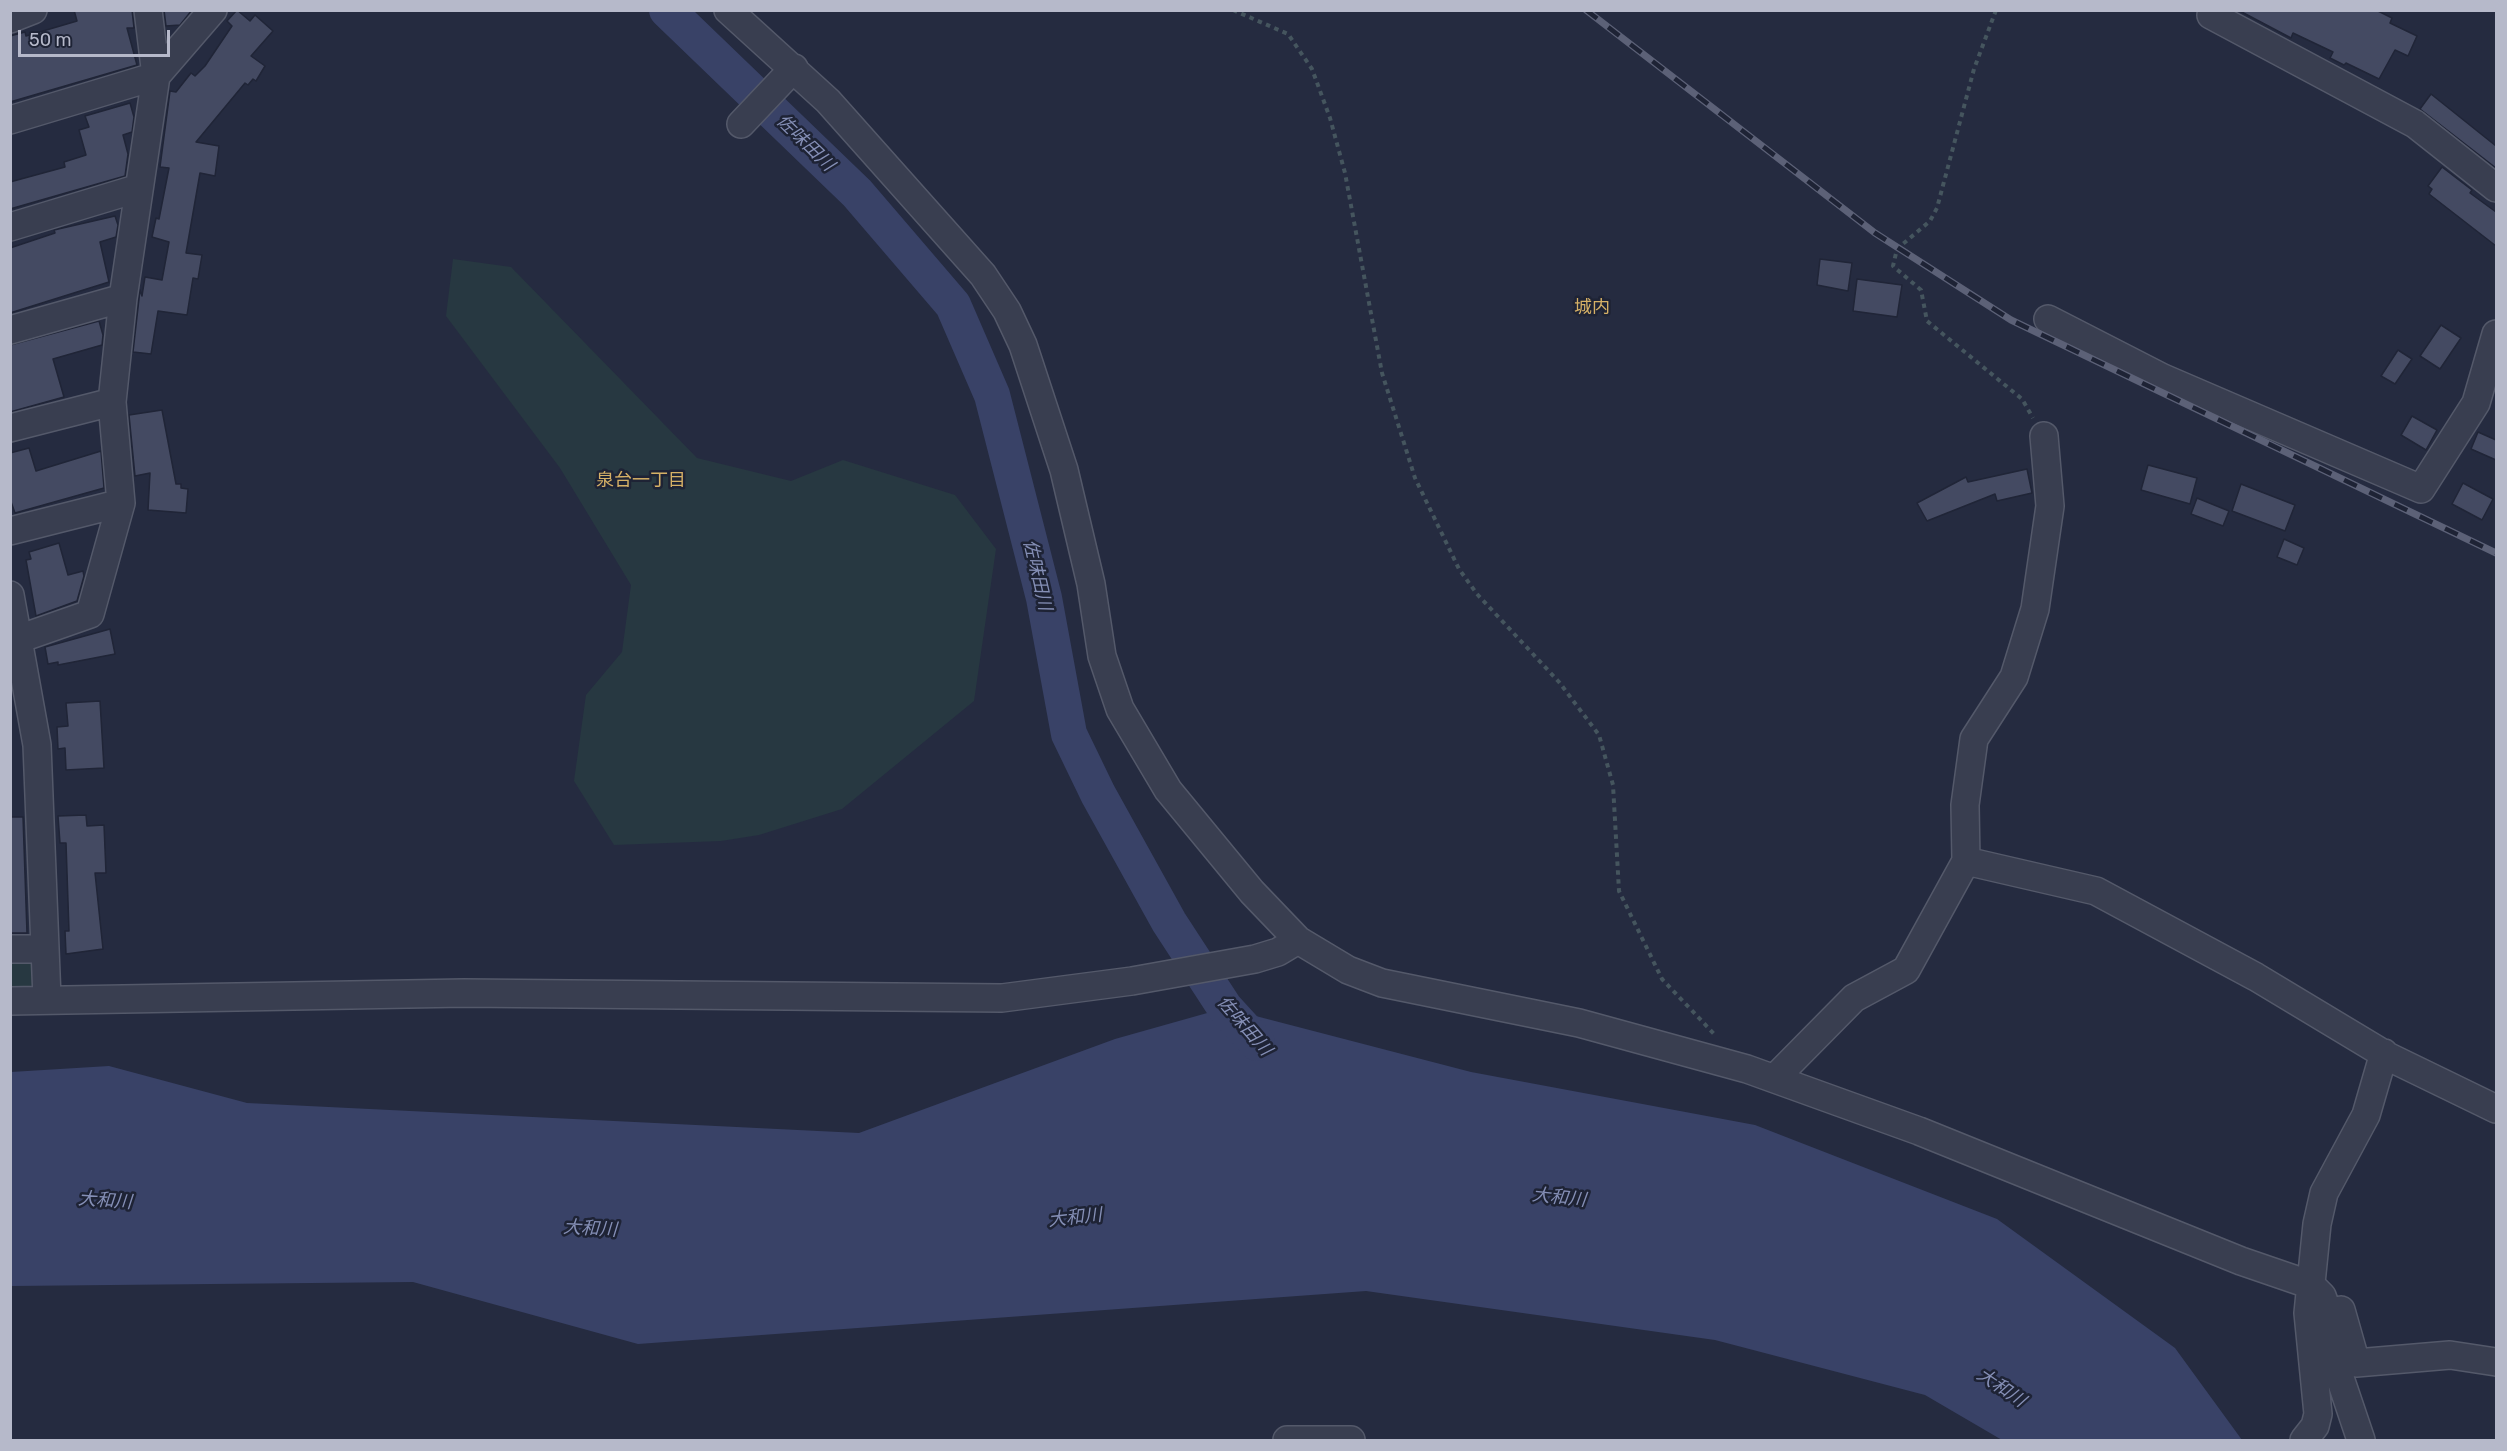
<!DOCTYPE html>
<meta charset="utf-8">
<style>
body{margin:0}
#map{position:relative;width:2507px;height:1451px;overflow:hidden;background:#252b40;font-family:Rubik,sans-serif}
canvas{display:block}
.frame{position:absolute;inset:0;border:12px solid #b6b9ca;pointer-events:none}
.scale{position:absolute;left:18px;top:30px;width:152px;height:27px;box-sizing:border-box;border:3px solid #b6b9ca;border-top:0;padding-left:8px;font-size:18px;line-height:21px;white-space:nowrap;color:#b6b9ca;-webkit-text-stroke:4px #1e2335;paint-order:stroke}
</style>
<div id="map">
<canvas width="2507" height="1451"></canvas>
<div class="frame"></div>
<div class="scale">50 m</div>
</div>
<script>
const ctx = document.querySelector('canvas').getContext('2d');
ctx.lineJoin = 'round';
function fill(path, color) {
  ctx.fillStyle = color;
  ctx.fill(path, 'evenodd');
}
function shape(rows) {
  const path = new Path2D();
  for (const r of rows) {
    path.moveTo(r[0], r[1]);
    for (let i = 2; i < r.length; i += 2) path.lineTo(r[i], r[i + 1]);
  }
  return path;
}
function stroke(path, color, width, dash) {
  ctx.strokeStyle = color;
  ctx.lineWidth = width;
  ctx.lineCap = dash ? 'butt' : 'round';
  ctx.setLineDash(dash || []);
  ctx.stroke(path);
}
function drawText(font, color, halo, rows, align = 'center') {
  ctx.font = font + ' Rubik,"Noto Sans JP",sans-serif';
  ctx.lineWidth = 5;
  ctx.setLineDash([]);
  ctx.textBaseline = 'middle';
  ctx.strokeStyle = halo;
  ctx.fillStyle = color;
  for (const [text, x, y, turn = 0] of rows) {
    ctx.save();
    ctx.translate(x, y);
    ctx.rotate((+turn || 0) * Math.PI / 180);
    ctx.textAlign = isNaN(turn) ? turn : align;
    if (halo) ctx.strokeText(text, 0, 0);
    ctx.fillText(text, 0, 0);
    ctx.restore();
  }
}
fill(shape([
 [453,259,511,267,697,458,791,481,843,460,955,495,996,549,974,701,842,809,759,835,721,841,614,845,574,781,586,695,622,652,631,585,560,468,446,316],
 [33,955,33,984,26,989,11,990,11,957]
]), '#273841');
fill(shape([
 [1225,1008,1471,1072,1755,1125,1997,1219,2175,1348,2242,1440,2002,1440,1925,1395,1715,1340,1366,1291,638,1344,413,1282,11,1286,11,1072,109,1066,247,1103,859,1133,1115,1039]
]), '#394267');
stroke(shape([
 [667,10,857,193,953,305,992,395,1044,598,1069,734,1098,794,1169,922,1225,1008,1257,1043]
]), '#394267', 36);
const building = shape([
 [74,10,132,10,134,28,127,28,137,65,10,102,10,36,25,32,26,36,77,21,74,10],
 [164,10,192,10,180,25,166,26,164,10],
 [237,10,250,21,255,15,273,31,251,56,265,66,256,81,253,79,248,85,245,83,196,142,219,146,215,176,200,173,186,253,202,255,198,279,193,278,187,315,158,311,151,354,133,352,140,290,142,296,145,277,162,280,169,242,152,237,156,218,159,219,169,168,160,167,170,91,176,92,191,73,195,76,205,66,232,26,227,21,237,10],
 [2238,10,2376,10,2392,18,2390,23,2417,36,2408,56,2395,50,2379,79,2346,63,2344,65,2330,58,2333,52,2293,33,2291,38,2238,10],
 [2431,94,2496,146,2496,168,2420,109,2431,94],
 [130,103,134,117,132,132,123,135,128,154,125,176,10,209,10,182,65,167,64,162,86,155,79,130,89,127,85,116,130,103],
 [2442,167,2472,190,2470,193,2496,212,2496,246,2429,194,2432,189,2428,186,2442,167],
 [115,216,118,225,116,237,100,242,109,282,10,313,10,248,55,233,54,230,115,216],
 [1820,259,1852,263,1848,291,1817,285,1820,259],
 [1857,279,1902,285,1897,317,1853,311,1857,279],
 [99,321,103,335,102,345,53,359,64,397,10,412,10,345,99,321],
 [2441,325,2461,338,2440,369,2420,356,2441,325],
 [2398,350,2412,359,2395,384,2381,376,2398,350],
 [162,410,176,484,181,484,181,488,188,489,186,513,148,510,150,473,135,476,129,415,162,410],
 [2412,416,2437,430,2426,450,2401,435,2412,416],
 [2478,432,2496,440,2496,460,2471,449,2478,432],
 [29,448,36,471,101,451,104,488,15,513,10,499,10,453,29,448],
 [2148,465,2197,478,2190,504,2141,490,2148,465],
 [2027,469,2032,493,1997,501,1995,494,1927,521,1917,503,1966,477,1968,482,2027,469],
 [2463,483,2493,499,2482,520,2452,504,2463,483],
 [2241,484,2295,505,2285,531,2232,511,2241,484],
 [2197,498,2229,511,2223,526,2191,514,2197,498],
 [2284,539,2304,548,2297,565,2277,557,2284,539],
 [59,543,68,575,83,571,84,576,77,601,36,616,26,560,31,559,29,552,59,543],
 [110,629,115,654,58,665,58,662,48,664,45,647,110,629],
 [100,701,104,768,66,770,65,748,58,749,57,727,68,726,66,703,100,701],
 [86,815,87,826,104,825,106,873,95,873,103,949,66,954,65,931,69,931,66,843,60,843,58,816,86,815],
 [10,817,23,817,27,933,10,933,10,817]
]);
fill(building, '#444a62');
stroke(building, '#202537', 1.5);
const minor = shape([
 [2213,10,2211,15,2415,124,2496,188],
 [10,19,33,10],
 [10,120,156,76,148,10],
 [741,124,794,68],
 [10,227,139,188],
 [2048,319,2163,378,2421,489,2476,403,2496,334],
 [10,330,123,298],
 [10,428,112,402],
 [10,531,121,503],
 [10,595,37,745,47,999],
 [10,642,90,614,121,503,112,402,123,298,156,76,213,10],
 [1966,861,2096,891,2256,977,2389,1057,2496,1109],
 [1298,940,1348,970,1382,983,1579,1023,1747,1069,1919,1131,2241,1261,2311,1285,2322,1296,2326,1307,2333,1357,2361,1440],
 [10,949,45,949],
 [10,1001,464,993,1002,998,1132,981,1255,959,1278,952,1298,940,1252,892,1168,790,1120,709,1102,656,1091,584,1064,470,1023,345,1007,311,983,275,828,101,728,10],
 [1775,1078,1854,998,1906,970,1966,861,1965,805,1974,739,2014,677,2035,609,2050,506,2044,436],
 [2341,1310,2356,1363,2450,1355,2496,1362],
 [1287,1440,1351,1440],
 [2304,1440,2315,1426,2318,1414,2308,1313,2317,1224,2324,1193,2366,1115,2384,1053]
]);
stroke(minor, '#54596a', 30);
stroke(shape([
 [1233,10,1288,34,1312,69,1330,118,1345,173,1382,373,1415,478,1459,569,1477,594,1559,682,1599,735,1613,785,1619,891,1662,979,1716,1036],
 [1996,10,1974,69,1937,208,1930,221,1897,249,1893,266,1921,290,1927,321,2022,399,2033,418]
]), '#45555e', 4, [4.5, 4.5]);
stroke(minor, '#393e50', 27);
const rail = shape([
 [1586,10,1875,233,2011,320,2496,553]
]);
stroke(rail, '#5c6177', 7);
stroke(rail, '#1e2335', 4.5, [14]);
drawText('italic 18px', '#858fb6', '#1e2335', [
 ["佐味田川",805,143,44],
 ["佐味田川",1037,575,77],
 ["佐味田川",1244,1026,49],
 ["大和川",1559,1198,6],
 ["大和川",105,1201,4],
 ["大和川",1075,1218,-6],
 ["大和川",590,1229,3],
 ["大和川",2001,1388,34]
]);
drawText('18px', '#d5b066', '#1e2335', [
 ["城内",1592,308],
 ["泉台一丁目",641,481]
]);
</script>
